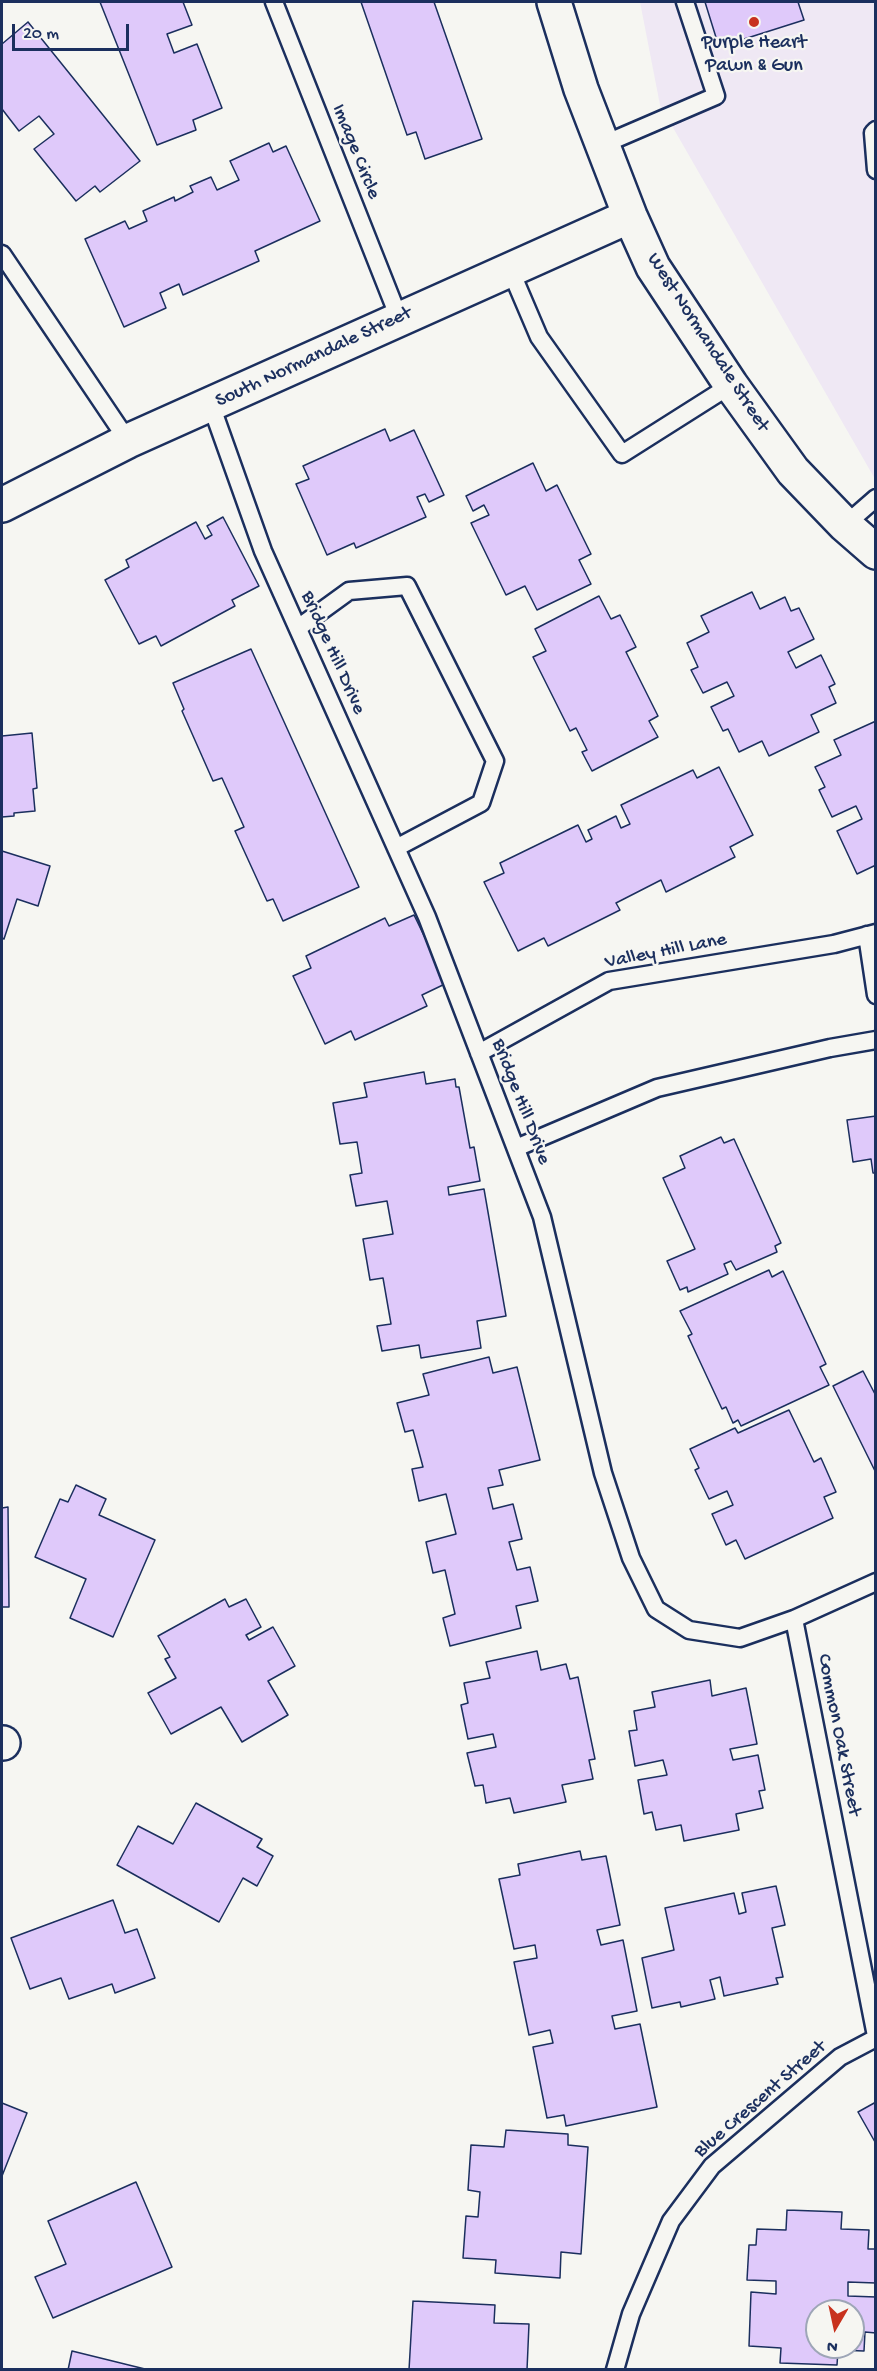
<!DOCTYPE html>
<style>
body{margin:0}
#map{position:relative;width:877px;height:2371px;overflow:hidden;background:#f6f6f2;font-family:"Gochi Hand",sans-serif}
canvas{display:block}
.frame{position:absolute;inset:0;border:3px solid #1b2f5e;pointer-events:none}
.north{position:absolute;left:805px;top:2299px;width:60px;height:60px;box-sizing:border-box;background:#f6f6f2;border:2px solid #9ea6b7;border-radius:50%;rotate:189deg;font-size:16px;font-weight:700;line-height:24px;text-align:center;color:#1b2f5e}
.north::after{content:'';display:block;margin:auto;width:21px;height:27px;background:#c8321e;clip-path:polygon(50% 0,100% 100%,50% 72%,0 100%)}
.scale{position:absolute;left:12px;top:24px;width:117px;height:27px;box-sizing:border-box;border:3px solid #1b2f5e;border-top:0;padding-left:8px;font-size:18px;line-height:21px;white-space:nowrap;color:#1b2f5e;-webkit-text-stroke:4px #f6f6f2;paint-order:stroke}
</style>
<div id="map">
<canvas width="877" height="2371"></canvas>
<div class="frame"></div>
<div class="north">N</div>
<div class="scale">20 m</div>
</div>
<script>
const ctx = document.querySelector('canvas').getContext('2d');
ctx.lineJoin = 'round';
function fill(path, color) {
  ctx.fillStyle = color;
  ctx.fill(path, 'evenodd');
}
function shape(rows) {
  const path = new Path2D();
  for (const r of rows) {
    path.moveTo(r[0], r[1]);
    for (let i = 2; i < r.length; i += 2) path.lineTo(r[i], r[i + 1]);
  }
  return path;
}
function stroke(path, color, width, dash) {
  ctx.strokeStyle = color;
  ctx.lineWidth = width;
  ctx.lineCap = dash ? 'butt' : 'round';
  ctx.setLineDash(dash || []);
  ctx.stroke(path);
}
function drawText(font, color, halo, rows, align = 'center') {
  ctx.font = font + ' "Gochi Hand",sans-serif';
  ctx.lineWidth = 4.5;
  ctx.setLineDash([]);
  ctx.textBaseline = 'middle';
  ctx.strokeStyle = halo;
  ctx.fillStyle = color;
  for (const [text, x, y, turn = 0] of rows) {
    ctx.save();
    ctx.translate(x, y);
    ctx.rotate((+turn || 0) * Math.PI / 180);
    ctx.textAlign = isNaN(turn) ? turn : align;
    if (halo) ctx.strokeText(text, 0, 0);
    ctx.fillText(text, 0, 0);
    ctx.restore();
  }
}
fill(shape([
 [640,2,875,2,875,479,660,105]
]), '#efe8f4');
const building = shape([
 [100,2,183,2,192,25,167,34,174,53,197,44,222,108,193,120,196,130,157,145,100,2],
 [361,2,434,2,482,139,425,159,416,132,407,135,361,2],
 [705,2,798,2,804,20,719,47,705,2],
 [28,22,140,161,100,192,95,186,76,201,34,149,54,134,39,116,19,131,2,109,2,44,28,22],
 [269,143,273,152,286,146,320,221,255,251,259,261,183,295,179,284,160,293,166,308,124,327,85,239,125,221,129,229,147,221,143,211,174,197,175,201,193,192,190,186,211,177,217,190,239,180,230,161,269,143],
 [385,429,390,441,414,430,444,495,429,502,425,494,417,497,426,517,356,548,354,543,327,555,296,484,309,479,303,466,385,429],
 [533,463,546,491,557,485,591,554,579,560,591,584,537,610,525,586,506,595,471,523,489,515,484,505,473,511,466,496,533,463],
 [223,517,259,586,232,600,235,606,161,646,156,636,139,644,105,580,129,567,126,560,196,522,205,539,212,535,207,526,223,517],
 [752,592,760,609,785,597,791,611,799,608,814,639,788,652,796,668,821,655,835,684,829,687,836,703,811,715,819,732,769,756,762,741,739,752,728,729,723,731,711,707,734,696,727,682,703,693,691,670,698,667,687,643,709,632,701,616,752,592],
 [599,596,611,619,620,615,636,647,626,652,658,716,649,721,658,737,592,771,582,752,587,750,576,728,570,731,533,657,546,651,535,629,599,596],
 [251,649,359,887,283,921,273,899,267,901,235,831,244,827,222,778,213,781,182,711,184,709,173,683,251,649],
 [876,721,876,865,857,874,837,831,862,819,856,806,832,817,819,790,825,787,815,767,841,755,834,740,876,721],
 [32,733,37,788,33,789,35,811,14,813,14,816,2,817,2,736,32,733],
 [719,767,753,835,730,847,735,857,666,892,661,880,616,903,620,910,548,946,544,938,518,951,484,882,504,873,500,863,578,825,586,842,592,839,588,830,616,816,621,828,630,824,621,805,693,770,697,778,719,767],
 [2,851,50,866,38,906,17,899,4,939,2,938,2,851],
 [414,915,447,983,422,995,427,1006,355,1040,351,1031,325,1044,293,976,311,968,306,956,385,918,389,926,414,915],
 [424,1072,426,1084,455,1079,456,1087,459,1087,470,1148,474,1147,480,1181,448,1187,449,1195,484,1189,506,1316,477,1321,481,1348,421,1358,419,1345,382,1351,377,1326,391,1324,383,1278,370,1280,363,1239,393,1234,387,1201,356,1206,350,1175,362,1173,357,1142,340,1144,333,1103,367,1097,364,1083,424,1072],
 [876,1116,876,1173,873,1173,871,1159,853,1162,847,1120,876,1116],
 [721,1137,724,1143,734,1139,781,1243,775,1246,777,1252,736,1270,731,1261,724,1264,728,1274,688,1292,687,1287,680,1290,667,1261,695,1249,663,1178,685,1168,680,1156,721,1137],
 [769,1270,772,1277,783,1271,826,1364,820,1367,829,1385,741,1426,738,1420,733,1423,726,1407,722,1409,688,1336,692,1334,680,1311,769,1270],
 [489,1357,493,1373,517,1367,540,1460,499,1470,503,1485,488,1488,493,1509,513,1504,522,1539,509,1542,517,1570,530,1567,538,1601,516,1606,521,1628,450,1646,443,1618,455,1614,445,1570,433,1573,426,1542,456,1534,446,1494,419,1501,412,1469,423,1467,413,1430,405,1432,397,1403,429,1395,423,1374,489,1357],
 [863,1371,876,1396,876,1473,833,1386,863,1371],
 [789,1410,814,1462,821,1458,836,1492,824,1497,833,1518,745,1559,736,1540,726,1545,712,1514,733,1505,727,1491,709,1499,695,1470,699,1468,690,1449,735,1428,738,1433,789,1410],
 [76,1485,106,1499,99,1515,155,1540,113,1637,70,1618,86,1579,35,1557,60,1499,68,1502,76,1485],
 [8,1507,9,1607,2,1607,2,1508,8,1507],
 [225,1599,229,1607,246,1599,261,1627,246,1635,249,1640,273,1627,295,1666,268,1681,288,1715,242,1742,221,1707,171,1734,148,1693,176,1678,165,1659,170,1657,158,1636,225,1599],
 [537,1651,541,1670,566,1664,570,1679,578,1677,595,1759,589,1760,593,1779,562,1785,566,1802,514,1813,510,1798,486,1803,483,1785,475,1786,467,1753,496,1747,493,1734,468,1739,461,1705,468,1703,464,1683,490,1678,486,1662,537,1651],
 [710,1680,712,1696,746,1688,757,1744,730,1749,733,1760,758,1755,765,1790,759,1791,763,1808,736,1814,739,1830,684,1841,681,1825,656,1830,652,1812,644,1814,638,1780,667,1775,663,1760,635,1766,629,1731,637,1730,634,1711,655,1707,652,1692,710,1680],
 [196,1803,262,1839,257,1847,273,1856,257,1886,243,1878,219,1922,117,1865,138,1826,173,1844,196,1803],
 [580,1851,582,1860,606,1856,620,1925,597,1930,601,1945,623,1940,637,2011,612,2016,615,2029,640,2024,657,2107,566,2126,564,2115,547,2118,533,2047,553,2043,550,2030,529,2035,514,1962,537,1958,535,1945,514,1949,499,1879,520,1875,518,1864,580,1851],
 [776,1886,785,1925,772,1928,783,1977,776,1978,778,1984,724,1996,720,1977,710,1980,715,1999,681,2007,680,2002,652,2008,642,1958,674,1950,665,1908,734,1893,739,1914,746,1912,742,1893,776,1886],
 [113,1900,125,1933,137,1929,155,1978,115,1993,112,1984,69,1999,61,1978,30,1989,11,1938,113,1900],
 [876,2102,876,2142,875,2142,858,2112,876,2102],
 [2,2103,27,2113,2,2176,2,2103],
 [506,2130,568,2134,568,2145,588,2147,581,2254,561,2252,560,2278,495,2273,496,2260,463,2258,466,2216,478,2217,480,2192,468,2190,471,2145,504,2147,506,2130],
 [136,2182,172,2267,53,2318,35,2277,66,2264,48,2221,136,2182],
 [787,2210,842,2212,841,2229,869,2230,868,2249,876,2249,876,2283,848,2282,848,2296,876,2297,876,2333,865,2332,864,2351,838,2350,837,2365,780,2363,781,2348,749,2346,751,2292,776,2294,776,2281,747,2280,749,2245,756,2245,757,2229,786,2230,787,2210],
 [817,2311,853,2311,853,2347,817,2347,817,2311],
 [413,2301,495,2305,494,2323,529,2324,527,2370,409,2370,413,2301],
 [72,2351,149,2370,68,2370,72,2351]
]);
fill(building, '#dfc9fa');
stroke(building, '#1b2f5e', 1.5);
const lane = shape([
 [274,2,399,318],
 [876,130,873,133,876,170],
 [602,145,716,96,685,2],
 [2,254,128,441],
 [510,269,539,337,622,454,731,385],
 [211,405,263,551,427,917,542,1217,603,1473,631,1558,656,1609,689,1630,740,1638,794,1619,876,1582],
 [845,525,876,498],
 [298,628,349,591,407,586,495,761,481,803,396,848],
 [867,935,876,995],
 [479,1053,609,981,834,944,876,933],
 [516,1148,657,1088,830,1048,876,1040],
 [794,1619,876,2036],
 [615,2370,631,2314,671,2221,712,2166,840,2057,876,2038]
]);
const street = shape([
 [2,1743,3,1743]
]);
const secondary = shape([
 [554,2,581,89,630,216,653,267,731,385,793,471,845,525,876,552],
 [2,505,128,441,630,216]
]);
stroke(lane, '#1b2f5e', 21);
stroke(street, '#1b2f5e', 38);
stroke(secondary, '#1b2f5e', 38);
stroke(lane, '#f6f6f2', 16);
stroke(street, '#f6f6f2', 33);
stroke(secondary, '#f6f6f2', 33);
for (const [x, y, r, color] of [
 [754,22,6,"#c8321e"]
]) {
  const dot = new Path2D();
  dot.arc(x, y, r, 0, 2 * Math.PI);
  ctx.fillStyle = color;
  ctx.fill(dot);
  stroke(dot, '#f6f6f2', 2);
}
drawText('20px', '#1b2f5e', '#f6f6f2', [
 ["Purple Heart",754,44],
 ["Pawn & Gun",754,67]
]);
drawText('20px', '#1b2f5e', '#f6f6f2', [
 ["Image Circle",355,152,68],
 ["West Normandale Street",707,343,57],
 ["South Normandale Street",314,358,-25],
 ["Bridge Hill Drive",332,653,66],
 ["Valley Hill Lane",666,952,-11],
 ["Bridge Hill Drive",520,1102,69],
 ["Common Oak Street",838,1735,79],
 ["Blue Crescent Street",761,2100,-41]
]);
</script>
